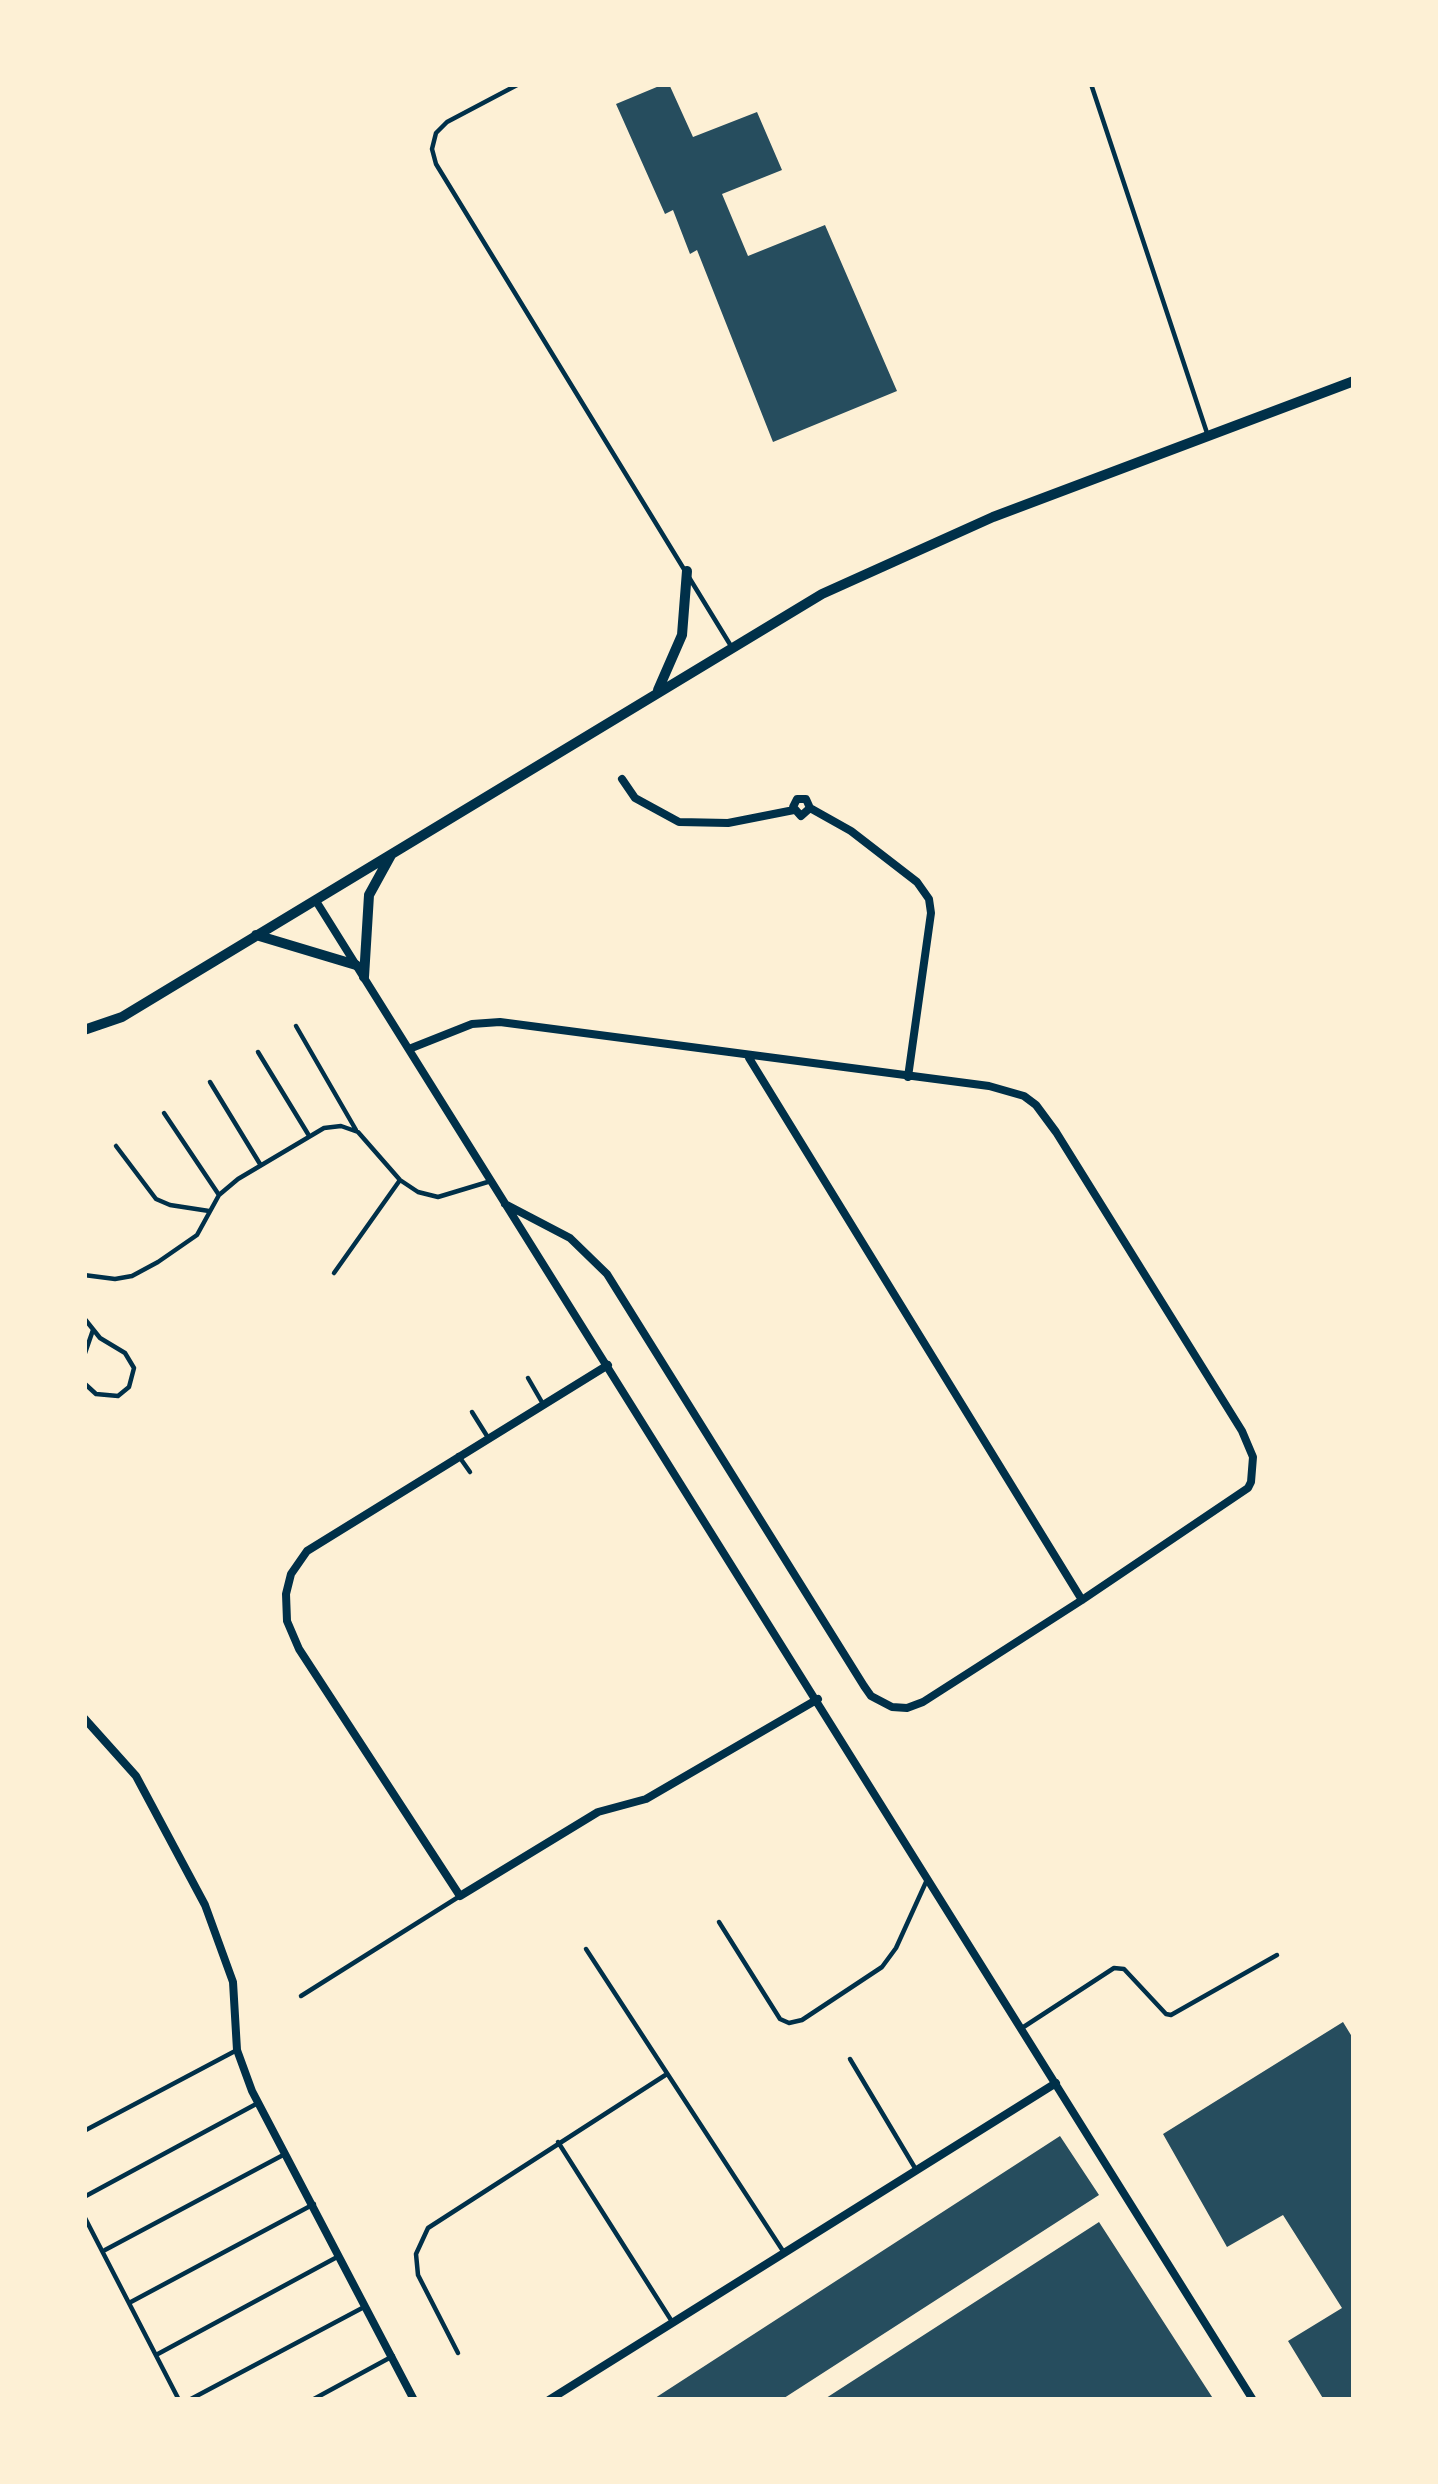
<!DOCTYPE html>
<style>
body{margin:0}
#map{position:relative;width:1438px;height:2484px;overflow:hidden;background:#fdf0d5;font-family:"Libre Baskerville",serif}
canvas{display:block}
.frame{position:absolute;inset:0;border:87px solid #fdf0d5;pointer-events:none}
</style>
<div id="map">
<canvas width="1438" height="2484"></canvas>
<div class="frame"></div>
</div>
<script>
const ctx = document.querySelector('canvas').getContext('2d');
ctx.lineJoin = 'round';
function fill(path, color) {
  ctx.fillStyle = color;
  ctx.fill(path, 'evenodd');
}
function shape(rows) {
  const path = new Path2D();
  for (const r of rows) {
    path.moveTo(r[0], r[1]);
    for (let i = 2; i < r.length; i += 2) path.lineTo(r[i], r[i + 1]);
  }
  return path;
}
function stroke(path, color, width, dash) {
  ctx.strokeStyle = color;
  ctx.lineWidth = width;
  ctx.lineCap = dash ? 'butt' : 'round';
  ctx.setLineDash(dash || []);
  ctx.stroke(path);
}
fill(shape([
 [664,84,669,84,693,137,757,112,782,170,722,194,748,256,825,225,897,391,773,442,697,250,690,254,673,210,665,214,616,104],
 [1343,2022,1354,2040,1354,2400,1324,2400,1288,2341,1342,2308,1283,2215,1227,2247,1163,2134],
 [1060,2136,1099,2195,781,2400,652,2400],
 [1099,2222,1214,2400,823,2400]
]), '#264d5e');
stroke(shape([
 [519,84,447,122,436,133,432,149,436,164,731,646],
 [1091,84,1208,436],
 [296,1026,356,1130],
 [258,1052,308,1134],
 [210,1082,260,1164],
 [164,1113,219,1195],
 [116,1146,156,1199,170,1205,209,1211],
 [334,1273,400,1180],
 [84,1275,115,1279,132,1276,158,1262,197,1235,219,1195,238,1179,324,1128,341,1126,358,1132,400,1180,418,1192,438,1197,491,1181],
 [84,1318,100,1338,125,1353,134,1368,129,1387,118,1396,96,1394,84,1383],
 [84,1356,93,1330],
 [528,1378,543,1404],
 [472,1412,487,1436],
 [458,1455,470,1472],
 [719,1922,780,2019,789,2023,802,2020,882,1967,896,1948,926,1882],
 [586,1949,783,2251],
 [301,1996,460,1896],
 [1022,2028,1114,1968,1124,1969,1166,2014,1171,2015,1277,1955],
 [850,2059,915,2168],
 [84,2131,237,2050],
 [558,2142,671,2320],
 [84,2197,258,2103],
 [84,2216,179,2400],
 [105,2250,285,2154],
 [129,2303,314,2204],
 [458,2353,418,2275,416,2254,428,2228,667,2074],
 [156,2355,339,2256],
 [189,2400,366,2306],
 [312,2400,393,2356]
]), '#003049', 4.5);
stroke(shape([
 [622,779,635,798,679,822,728,823,794,810],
 [810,808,801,816,793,807,797,799,806,799,810,808,851,831,917,882,929,899,931,913,908,1077],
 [316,901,1253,2400],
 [409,1049,472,1024,500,1022,989,1086,1024,1096,1036,1105,1056,1132,1242,1431,1253,1457,1251,1482,1248,1488,1082,1600,923,1702,907,1708,892,1707,871,1696,864,1686,607,1274,570,1238,505,1204],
 [749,1058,1082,1600],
 [608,1365,307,1551,291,1574,286,1594,287,1621,299,1649,460,1896,598,1812,646,1799,818,1699],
 [84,1718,136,1776,205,1905,233,1982,237,2050,252,2091,414,2400],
 [549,2400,1056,2083]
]), '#003049', 8);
stroke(shape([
 [658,690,682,635,687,571],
 [256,935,356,965],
 [364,977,369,895,391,855],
 [84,1030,122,1017,822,594,993,517,1354,381]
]), '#003049', 10);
</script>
